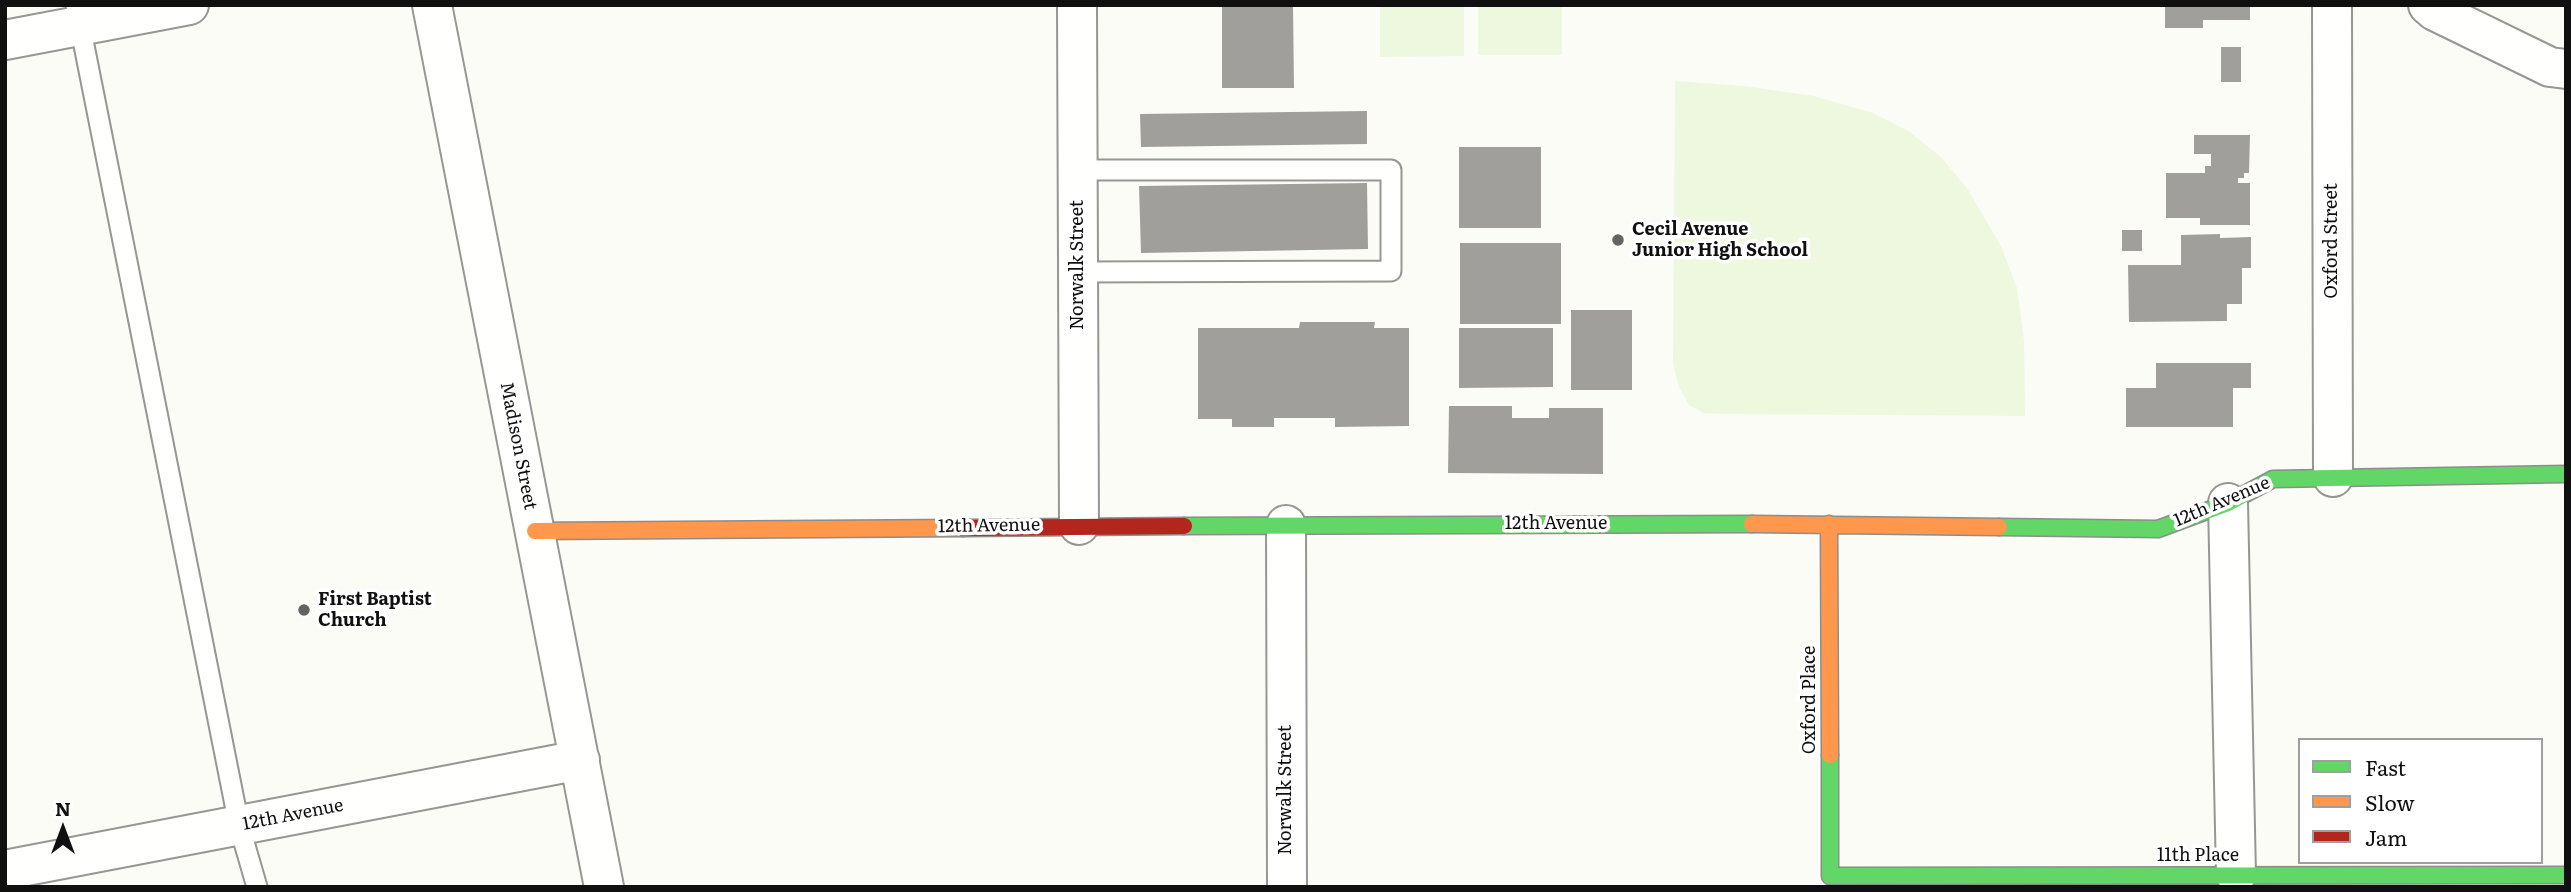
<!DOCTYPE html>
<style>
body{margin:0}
#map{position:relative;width:2571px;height:892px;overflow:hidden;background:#fcfcf7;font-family:Literata,serif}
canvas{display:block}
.frame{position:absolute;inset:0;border:7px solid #101010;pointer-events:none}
.legend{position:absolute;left:2298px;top:738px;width:245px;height:126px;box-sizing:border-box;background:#fff;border:2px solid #9f9f9f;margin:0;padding:9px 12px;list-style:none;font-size:21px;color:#101010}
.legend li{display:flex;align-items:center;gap:14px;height:35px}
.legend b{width:35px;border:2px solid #9f9f9f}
.north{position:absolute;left:28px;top:794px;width:70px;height:70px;-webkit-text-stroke:5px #fff;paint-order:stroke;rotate:0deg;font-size:19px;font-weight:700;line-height:28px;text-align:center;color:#101010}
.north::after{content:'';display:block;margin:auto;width:24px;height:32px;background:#101010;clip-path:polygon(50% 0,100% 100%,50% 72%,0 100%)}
</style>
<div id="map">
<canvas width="2571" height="892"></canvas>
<div class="frame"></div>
<ul class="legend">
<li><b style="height:9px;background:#63d668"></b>Fast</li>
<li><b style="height:9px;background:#ff974d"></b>Slow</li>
<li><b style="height:9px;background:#b3261e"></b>Jam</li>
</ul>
<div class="north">N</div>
</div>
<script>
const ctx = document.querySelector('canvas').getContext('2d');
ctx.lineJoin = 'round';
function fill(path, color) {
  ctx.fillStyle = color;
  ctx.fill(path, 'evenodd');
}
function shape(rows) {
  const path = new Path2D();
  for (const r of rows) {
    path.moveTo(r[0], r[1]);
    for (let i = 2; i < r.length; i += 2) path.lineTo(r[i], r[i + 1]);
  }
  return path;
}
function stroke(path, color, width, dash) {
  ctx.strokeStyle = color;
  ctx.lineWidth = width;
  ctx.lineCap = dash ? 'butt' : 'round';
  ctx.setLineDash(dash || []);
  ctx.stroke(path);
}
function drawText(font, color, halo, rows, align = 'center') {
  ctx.font = font + ' Literata,serif';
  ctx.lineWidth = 7;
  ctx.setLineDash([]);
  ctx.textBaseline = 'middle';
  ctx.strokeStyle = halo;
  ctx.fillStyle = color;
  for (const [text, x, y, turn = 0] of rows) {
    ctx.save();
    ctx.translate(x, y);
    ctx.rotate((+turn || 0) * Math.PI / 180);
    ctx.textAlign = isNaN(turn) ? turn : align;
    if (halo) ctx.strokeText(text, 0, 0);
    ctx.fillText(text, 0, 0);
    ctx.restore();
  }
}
fill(shape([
 [1380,5,1464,5,1464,56,1380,57],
 [1478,5,1562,5,1562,55,1478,55],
 [1675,81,1744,86,1814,96,1873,113,1910,132,1942,158,1967,188,2001,246,2017,288,2024,340,2025,416,1722,414,1703,413,1689,405,1679,387,1673,364]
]), '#eef8df');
fill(shape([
 [1222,5,1293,5,1294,88,1222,88],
 [2165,5,2250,5,2250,20,2203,20,2203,28,2165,28],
 [2221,47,2241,47,2241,82,2221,82],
 [1367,111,1367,144,1141,147,1140,114],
 [2194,135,2250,135,2249,173,2244,173,2244,178,2238,178,2238,183,2250,183,2250,225,2200,225,2200,218,2166,218,2166,173,2205,173,2205,166,2211,166,2211,154,2194,154],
 [1459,147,1541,147,1541,228,1459,228],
 [1367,183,1368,249,1141,253,1139,186],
 [2122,230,2142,230,2142,251,2122,251],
 [2220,234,2220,238,2251,237,2251,268,2242,268,2242,304,2227,304,2227,321,2129,322,2128,265,2181,265,2181,235],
 [1460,243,1561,243,1561,324,1460,324],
 [1571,310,1632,310,1632,390,1571,390],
 [1300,322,1375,322,1374,328,1409,328,1409,426,1335,427,1335,418,1274,418,1274,427,1232,427,1232,419,1198,419,1198,328,1299,328],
 [1459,328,1553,328,1553,387,1459,388],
 [2156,363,2251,363,2251,388,2233,388,2233,427,2126,427,2126,388,2156,388],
 [1449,406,1512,406,1512,418,1549,418,1549,408,1603,408,1603,474,1448,473]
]), '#a09f9c');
const lane = shape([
 [76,5,239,825,257,887],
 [1077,170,1391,170,1391,271,1078,272]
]);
const street = shape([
 [432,5,604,887],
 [1077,5,1079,525],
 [2332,5,2333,477],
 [2428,5,2435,11,2550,67,2566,69],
 [5,40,189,5],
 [2228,503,2236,875],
 [1286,525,1287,887],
 [5,870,580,760]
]);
const fast = shape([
 [1184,526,1752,524],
 [1999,527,2158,529,2228,503,2273,479,2566,474],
 [1830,755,1830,876,2566,875]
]);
const slow = shape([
 [1752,524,1999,527],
 [1829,524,1830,755],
 [535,531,963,528]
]);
const jam = shape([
 [963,528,1184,526]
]);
stroke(lane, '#969694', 23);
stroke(street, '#969694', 42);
stroke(fast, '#8d8d8b', 19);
stroke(slow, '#8d8d8b', 19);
stroke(jam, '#8d8d8b', 19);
stroke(lane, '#fffffe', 19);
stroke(street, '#fffffe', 38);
stroke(fast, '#63d668', 16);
stroke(slow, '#ff974d', 16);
stroke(jam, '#b3261e', 16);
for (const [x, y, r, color] of [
 [1618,240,7,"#636361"],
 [304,610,7,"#636361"]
]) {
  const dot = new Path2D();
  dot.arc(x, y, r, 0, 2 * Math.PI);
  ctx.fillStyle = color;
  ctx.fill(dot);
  stroke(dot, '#fff', 2.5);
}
drawText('bold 18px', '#101010', '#fff', [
 ["Cecil Avenue",1632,230],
 ["Junior High School",1632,251],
 ["First Baptist",318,600],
 ["Church",318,621]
], 'left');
drawText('18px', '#101010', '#fff', [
 ["Oxford Street",2332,241,-90],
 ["Norwalk Street",1078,265,-90],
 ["Madison Street",518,446,79],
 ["12th Avenue",2222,502,-23],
 ["12th Avenue",1556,524],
 ["12th Avenue",989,526,-1],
 ["Oxford Place",1810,700,-90],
 ["Norwalk Street",1286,790,-90],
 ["12th Avenue",293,815,-11],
 ["11th Place",2198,856]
]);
</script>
